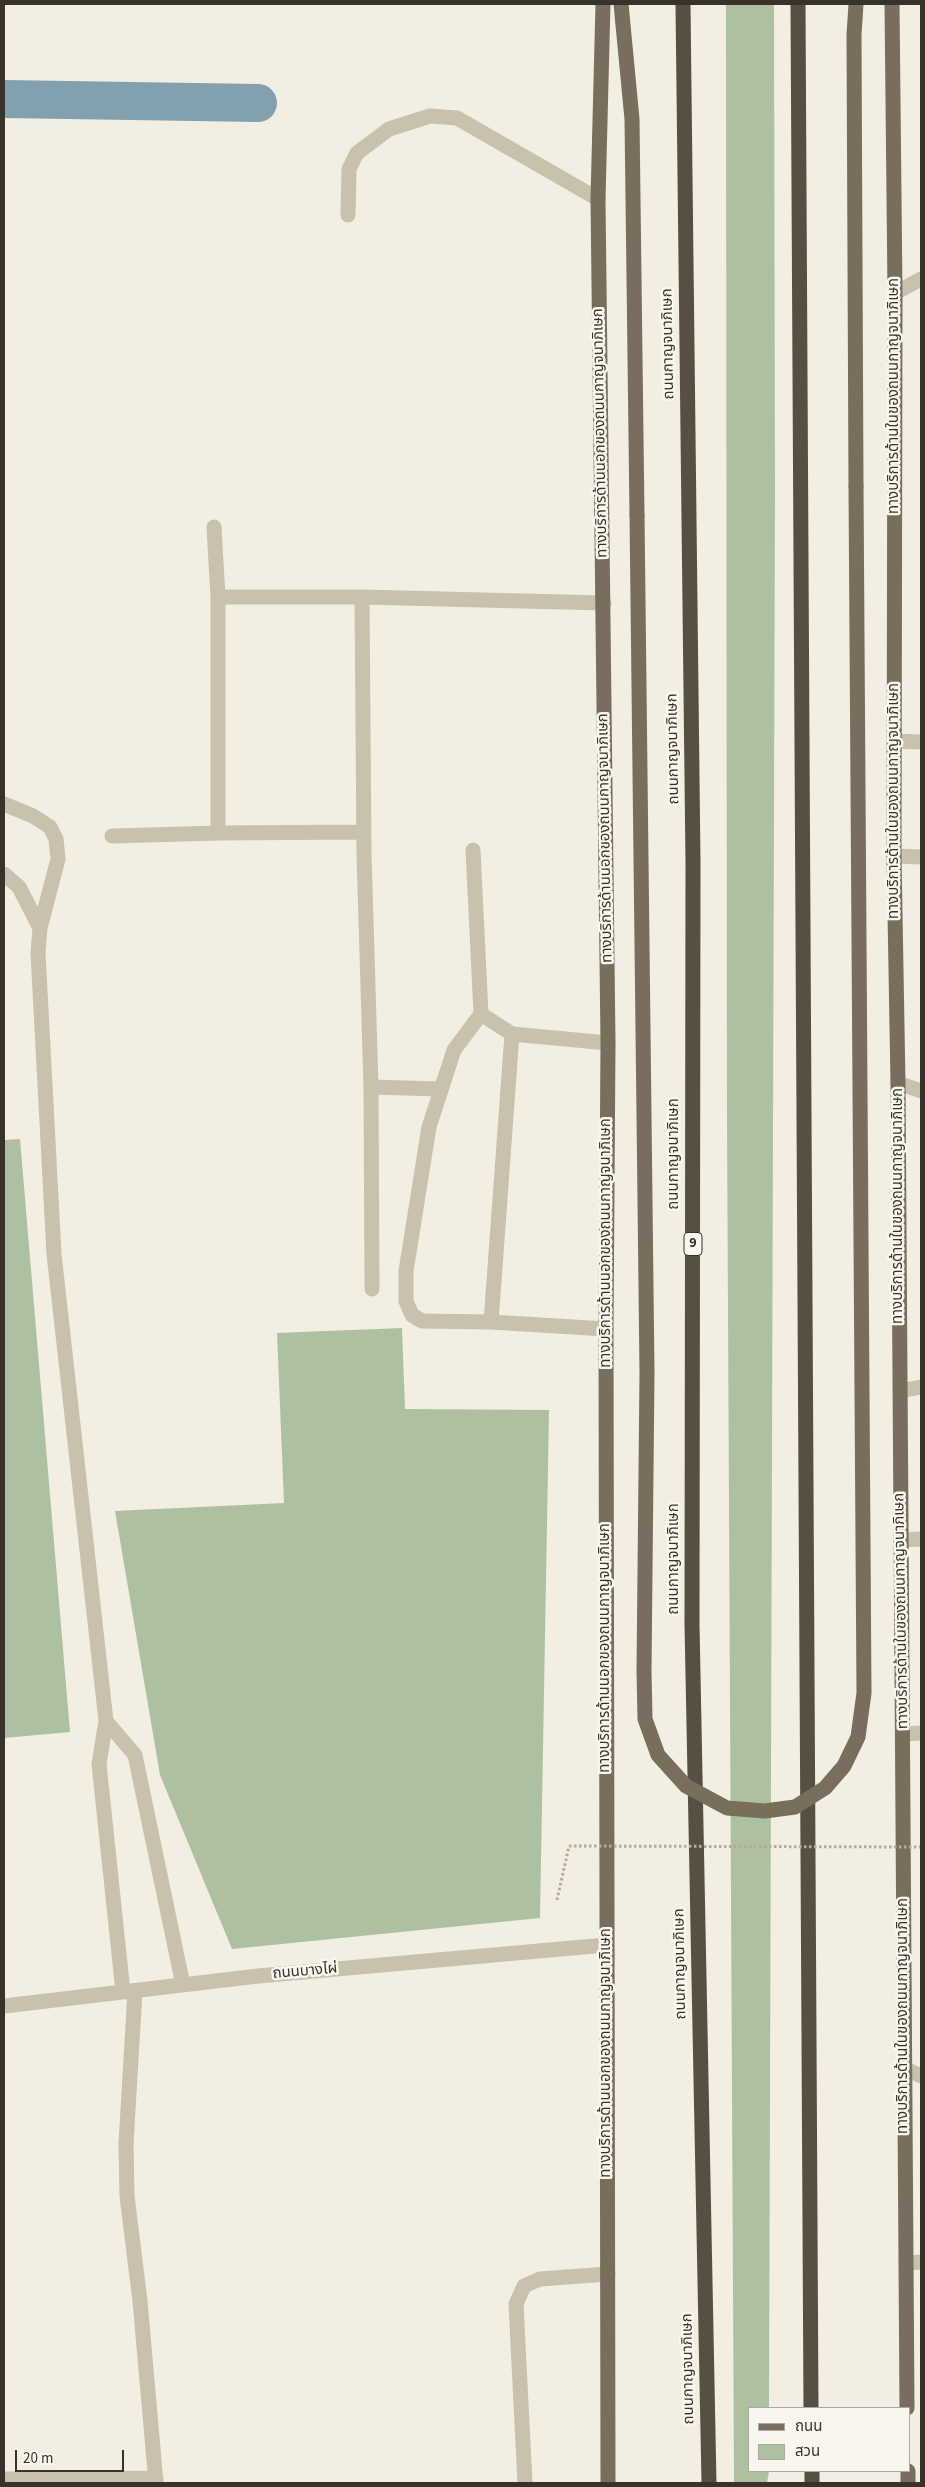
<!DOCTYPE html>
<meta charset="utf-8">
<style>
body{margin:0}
#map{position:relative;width:925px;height:2487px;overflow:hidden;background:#f2eee1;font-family:"Source Sans 3","Noto Sans Thai",sans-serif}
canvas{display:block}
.frame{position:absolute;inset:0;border:5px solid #38322b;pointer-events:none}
.legend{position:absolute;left:748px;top:2407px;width:162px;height:65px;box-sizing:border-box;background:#f9f7ed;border:1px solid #aca89f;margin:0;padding:6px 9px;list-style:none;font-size:15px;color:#38322b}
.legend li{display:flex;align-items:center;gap:10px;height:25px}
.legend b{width:25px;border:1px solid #aca89f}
.scale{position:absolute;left:15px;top:2450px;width:109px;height:22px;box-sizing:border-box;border:2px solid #38322b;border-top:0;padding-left:6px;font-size:15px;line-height:18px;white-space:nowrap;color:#38322b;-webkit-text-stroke:4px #f9f7ed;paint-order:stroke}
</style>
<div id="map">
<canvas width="925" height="2487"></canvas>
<div class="frame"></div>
<ul class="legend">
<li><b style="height:6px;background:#796d5e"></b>ถนน</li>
<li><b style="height:14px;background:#aec0a2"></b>สวน</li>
</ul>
<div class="scale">20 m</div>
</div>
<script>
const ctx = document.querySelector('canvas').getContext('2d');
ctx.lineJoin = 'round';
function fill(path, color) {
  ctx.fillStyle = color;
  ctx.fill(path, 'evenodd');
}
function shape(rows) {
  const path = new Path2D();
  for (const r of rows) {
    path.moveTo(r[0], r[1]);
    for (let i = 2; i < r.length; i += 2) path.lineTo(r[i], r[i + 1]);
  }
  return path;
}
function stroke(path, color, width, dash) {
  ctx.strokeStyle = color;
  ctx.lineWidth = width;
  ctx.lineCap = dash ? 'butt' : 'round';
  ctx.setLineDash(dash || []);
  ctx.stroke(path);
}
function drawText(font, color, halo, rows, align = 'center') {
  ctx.font = font + ' "Source Sans 3","Noto Sans Thai",sans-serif';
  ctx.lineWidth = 5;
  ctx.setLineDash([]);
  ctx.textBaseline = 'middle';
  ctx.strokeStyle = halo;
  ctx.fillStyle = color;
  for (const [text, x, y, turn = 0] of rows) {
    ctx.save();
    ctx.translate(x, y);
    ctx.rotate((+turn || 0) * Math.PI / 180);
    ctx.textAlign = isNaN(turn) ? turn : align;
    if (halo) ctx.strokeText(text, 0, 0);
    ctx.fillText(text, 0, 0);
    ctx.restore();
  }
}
fill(shape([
 [726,4,774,4,775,490,769,2408,749,2408,749,2471,769,2471,767,2483,734,2483,727,1116],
 [20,1139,70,1732,4,1738,4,1140],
 [402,1328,405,1409,549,1410,540,1918,232,1949,160,1775,115,1511,284,1503,277,1333]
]), '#aec0a2');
stroke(shape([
 [4,99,258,103]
]), '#82a0ad', 38);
stroke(shape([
 [557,1900,569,1846]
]), '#b5ab98', 3, [2.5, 2.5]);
stroke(shape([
 [348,215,349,169,357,153,389,129,430,116,457,118,598,199],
 [895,293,921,279],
 [214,527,218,597,362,597],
 [894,741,921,742],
 [4,804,33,816,50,827,56,839,58,859,40,928],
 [218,833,364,832],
 [112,836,218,833,218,597],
 [473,850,481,1014,512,1034],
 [894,856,921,857],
 [4,874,19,887,40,928,38,953,54,1254,106,1721,99,1764,123,1992],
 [481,1014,454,1050,429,1127,406,1271,406,1301,412,1315,422,1321,491,1322],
 [898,1083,921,1091],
 [371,1087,441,1089],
 [372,1289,371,1087,364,853,362,597,604,603],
 [606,1329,491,1322,512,1034,608,1043],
 [900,1391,921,1387],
 [901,1540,921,1539],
 [106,1721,135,1755,183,1985],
 [903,1734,921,1733],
 [135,1991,126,2144,127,2196,140,2301,156,2483],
 [4,2006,258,1976,606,1945],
 [904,2068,921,2076],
 [906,2263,921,2262],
 [4,2479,156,2478],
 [525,2483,516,2304,524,2286,540,2279,608,2274]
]), '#c9c1ad', 15);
stroke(shape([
 [603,4,598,199,608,1043,606,1329,608,2483],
 [621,4,632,119,637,515],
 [892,4,895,293,894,856,898,1083,907,2408],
 [856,486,854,35,856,4],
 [908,2471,908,2483]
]), '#796d5e', 15);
stroke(shape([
 [683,4,693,862,692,1624,709,2483],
 [798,4,811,2408],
 [812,2471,812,2483]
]), '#584f43', 15);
stroke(shape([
 [569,1846,921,1847]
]), '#b5ab98', 3, [2.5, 2.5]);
stroke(shape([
 [637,515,647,1372,644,1671,645,1719,658,1755,686,1786,727,1808,765,1811,795,1807,825,1788,844,1766,858,1737,864,1693,856,486]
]), '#796d5e', 15);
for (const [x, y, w] of [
 [693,1244,18]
]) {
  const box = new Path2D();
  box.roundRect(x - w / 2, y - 11.5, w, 23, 4);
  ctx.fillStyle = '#f9f7ed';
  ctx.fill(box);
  stroke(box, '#38322b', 1);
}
drawText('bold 14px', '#38322b', null, [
 ["9",693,1244]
]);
drawText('15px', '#38322b', '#f9f7ed', [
 ["ถนนกาญจนาภิเษก",669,344,-91],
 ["ทางบริการด้านในของถนนกาญจนาภิเษก",895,396,-90],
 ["ทางบริการด้านนอกของถนนกาญจนาภิเษก",601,433,-91],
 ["ถนนกาญจนาภิเษก",674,749,-91],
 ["ทางบริการด้านในของถนนกาญจนาภิเษก",895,801,-90],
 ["ทางบริการด้านนอกของถนนกาญจนาภิเษก",606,838,-91],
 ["ถนนกาญจนาภิเษก",675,1154,-90],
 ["ทางบริการด้านในของถนนกาญจนาภิเษก",899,1206,-90],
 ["ทางบริการด้านนอกของถนนกาญจนาภิเษก",607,1243,-90],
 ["ถนนกาญจนาภิเษก",675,1559,-90],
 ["ทางบริการด้านในของถนนกาญจนาภิเษก",902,1611,-91],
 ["ทางบริการด้านนอกของถนนกาญจนาภิเษก",606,1648,-90],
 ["ถนนกาญจนาภิเษก",681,1964,-91],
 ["ถนนบางไผ่",305,1972,-5],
 ["ทางบริการด้านในของถนนกาญจนาภิเษก",904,2016,-90],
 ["ทางบริการด้านนอกของถนนกาญจนาภิเษก",607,2053,-90],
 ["ถนนกาญจนาภิเษก",689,2369,-91]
]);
</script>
